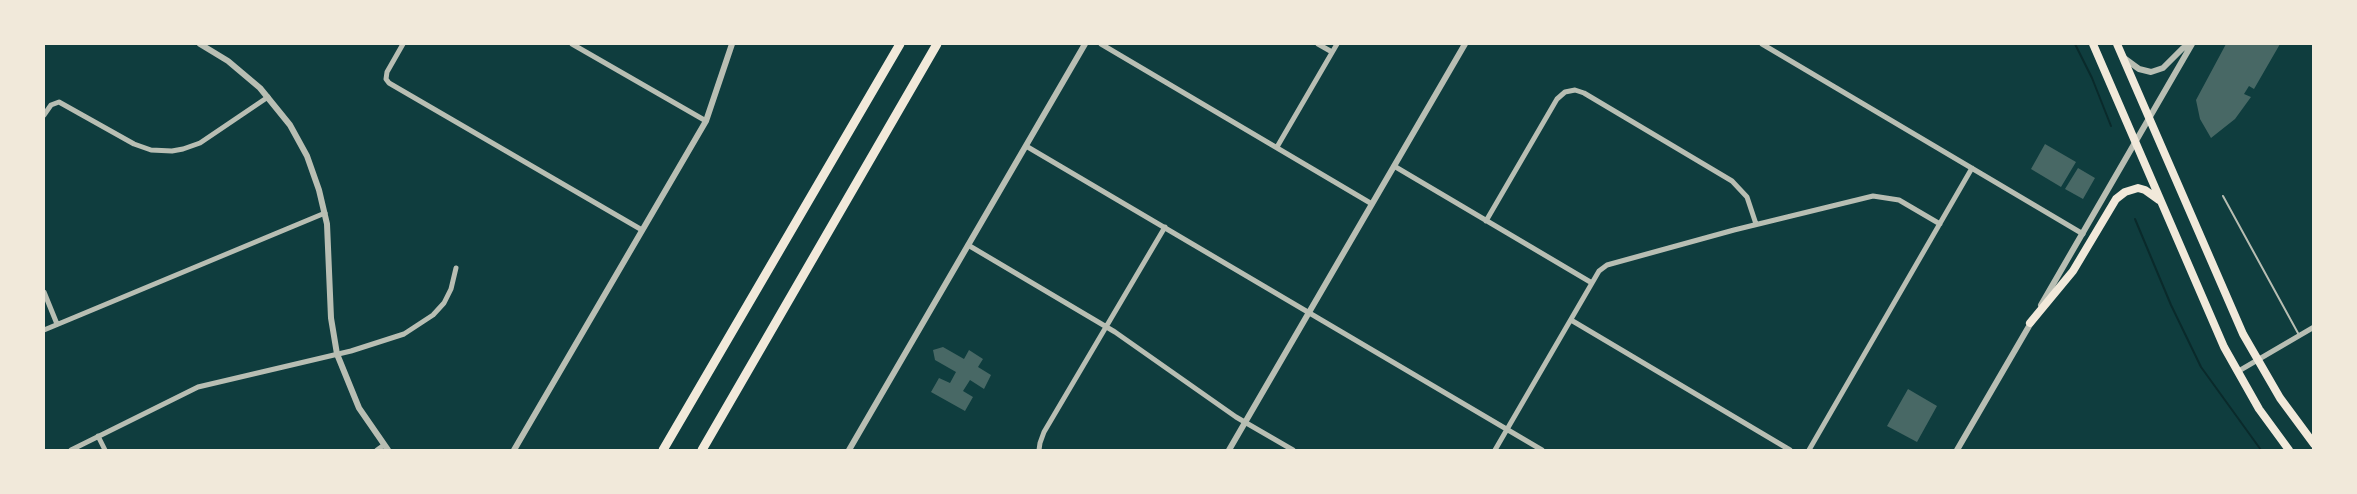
<!DOCTYPE html>
<style>
body{margin:0}
#map{position:relative;width:2357px;height:494px;overflow:hidden;background:#0f3d3e;font-family:"Open Sans",sans-serif}
canvas{display:block}
.frame{position:absolute;inset:0;border:45px solid #f1e9da;pointer-events:none}
</style>
<div id="map">
<canvas width="2357" height="494"></canvas>
<div class="frame"></div>
</div>
<script>
const ctx = document.querySelector('canvas').getContext('2d');
ctx.lineJoin = 'round';
function shape(rows) {
  const path = new Path2D();
  for (const r of rows) {
    path.moveTo(r[0], r[1]);
    for (let i = 2; i < r.length; i += 2) path.lineTo(r[i], r[i + 1]);
  }
  return path;
}
function stroke(path, color, width, dash) {
  ctx.strokeStyle = color;
  ctx.lineWidth = width;
  ctx.lineCap = dash ? 'butt' : 'round';
  ctx.setLineDash(dash || []);
  ctx.stroke(path);
}
function fill(path, color) {
  ctx.fillStyle = color;
  ctx.fill(path, 'evenodd');
}
stroke(shape([
 [2075,44,2092,78,2111,126],
 [2135,219,2171,305,2201,367,2261,450]
]), '#0a2a2b', 2);
fill(shape([
 [2226,44,2280,44,2254,89,2249,86,2244,94,2251,97,2235,119,2211,138,2200,119,2196,100],
 [2045,144,2076,162,2061,187,2031,169],
 [2078,168,2095,178,2083,199,2065,189],
 [943,347,964,359,969,350,983,359,978,367,991,375,984,389,970,380,963,391,973,397,965,411,931,392,939,378,950,383,956,372,935,360,933,350],
 [1908,389,1937,406,1917,442,1887,426]
]), '#486865');
stroke(shape([
 [2223,196,2299,335]
]), '#b8beb3', 2);
stroke(shape([
 [403,44,387,72,386,79,389,83,642,230],
 [572,44,706,121],
 [1101,44,1372,204],
 [1318,44,1332,52],
 [1762,44,2083,234],
 [44,115,51,105,59,102,134,144,151,150,172,151,183,149,200,143,268,97],
 [1026,146,1542,450],
 [1277,147,1337,44],
 [1394,166,1592,283],
 [1486,221,1557,99,1565,92,1575,90,1584,93,1732,181,1747,197,1756,224],
 [968,245,1115,332,1236,417,1293,450],
 [44,292,57,324],
 [1571,320,1790,450],
 [44,330,325,213],
 [2237,372,2314,327],
 [98,436,105,450],
 [71,450,198,387,351,351,404,334,433,315,444,303,451,289,456,268],
 [377,450,384,445],
 [1039,450,1040,443,1044,432,1165,227],
 [1495,450,1599,271,1607,265,1734,230,1873,196,1899,200,1940,224],
 [1809,450,1972,168]
]), '#b8beb3', 5);
stroke(shape([
 [200,44,228,61,260,88,290,125,307,156,319,190,327,224,331,318,337,354,359,408,388,450],
 [2124,58,2139,69,2151,72,2163,68,2183,48,2190,44],
 [2041,305,2192,44],
 [514,450,706,121,732,44],
 [849,450,1085,44],
 [1229,450,1465,44],
 [1957,450,2032,321]
]), '#b8beb3', 6);
stroke(shape([
 [2093,44,2224,347,2259,409,2289,450],
 [2117,44,2243,334,2280,398,2314,444],
 [2030,323,2073,271,2116,199,2125,192,2138,188,2145,190,2159,200]
]), '#f1e9da', 8);
stroke(shape([
 [663,450,900,44],
 [702,450,937,44]
]), '#f1e9da', 9);
</script>
